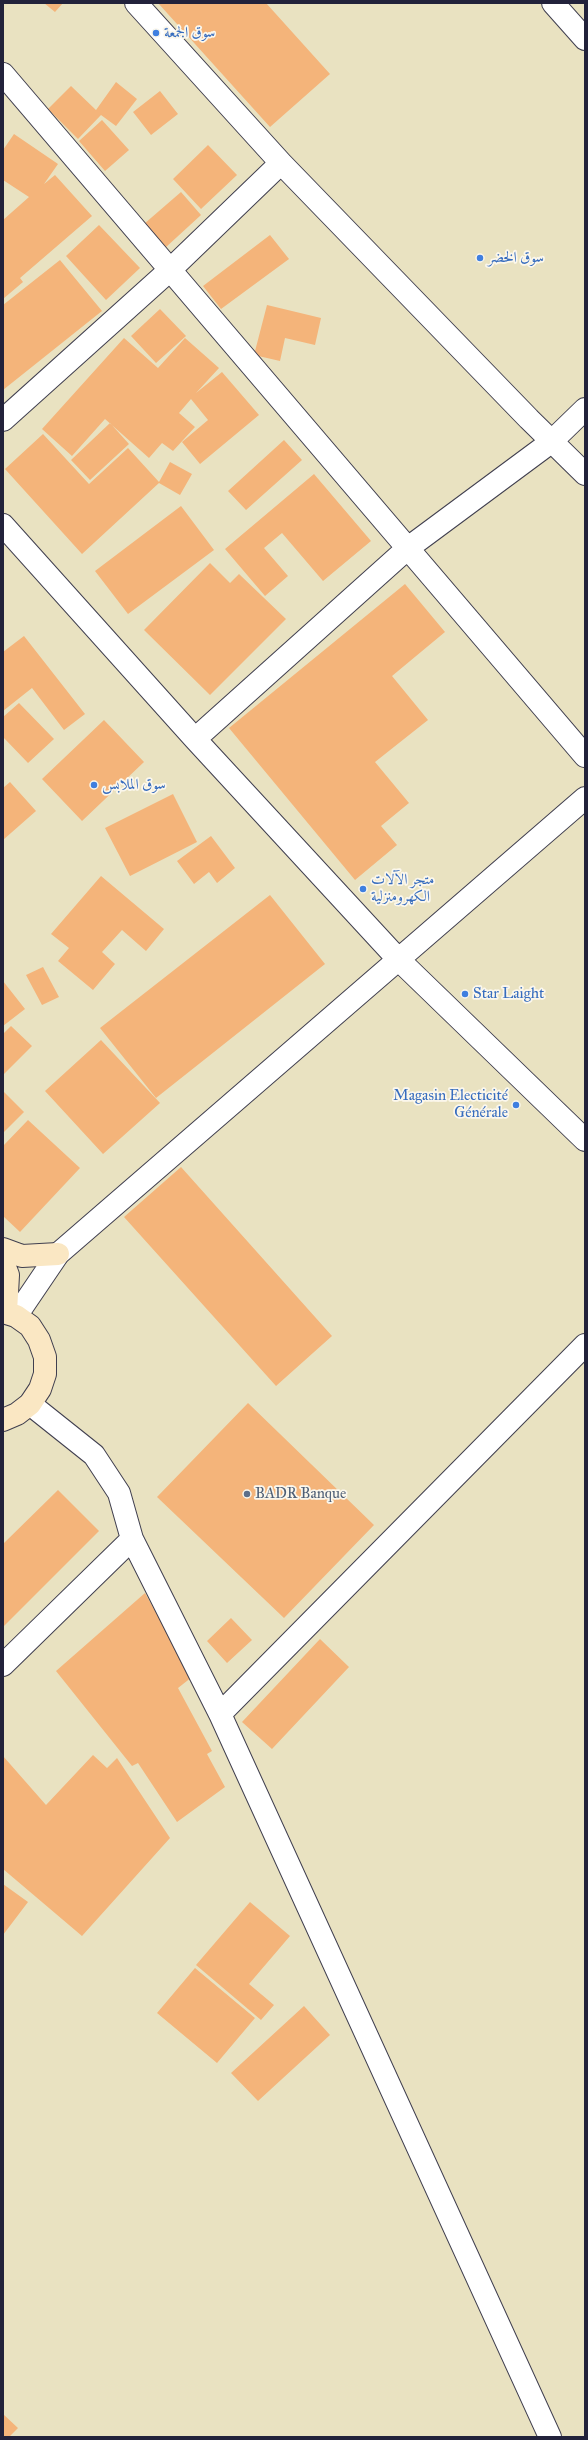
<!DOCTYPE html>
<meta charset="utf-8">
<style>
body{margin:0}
#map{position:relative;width:588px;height:2440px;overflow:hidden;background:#e9e2c1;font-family:"IM FELL Great Primer",serif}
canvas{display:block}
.frame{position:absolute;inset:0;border:4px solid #22223b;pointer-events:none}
</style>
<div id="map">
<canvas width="588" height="2440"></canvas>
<div class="frame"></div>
</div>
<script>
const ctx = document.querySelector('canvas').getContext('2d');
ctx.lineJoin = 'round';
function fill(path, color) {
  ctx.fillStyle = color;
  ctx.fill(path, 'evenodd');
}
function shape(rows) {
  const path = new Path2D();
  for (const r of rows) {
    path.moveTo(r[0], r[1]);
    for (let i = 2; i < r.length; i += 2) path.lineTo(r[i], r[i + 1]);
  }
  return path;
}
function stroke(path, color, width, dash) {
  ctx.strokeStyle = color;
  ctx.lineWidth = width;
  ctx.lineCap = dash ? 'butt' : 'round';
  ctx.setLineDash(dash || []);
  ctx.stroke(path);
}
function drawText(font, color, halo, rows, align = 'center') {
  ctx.font = font + ' "IM FELL Great Primer",Amiri,serif';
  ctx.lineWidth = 3.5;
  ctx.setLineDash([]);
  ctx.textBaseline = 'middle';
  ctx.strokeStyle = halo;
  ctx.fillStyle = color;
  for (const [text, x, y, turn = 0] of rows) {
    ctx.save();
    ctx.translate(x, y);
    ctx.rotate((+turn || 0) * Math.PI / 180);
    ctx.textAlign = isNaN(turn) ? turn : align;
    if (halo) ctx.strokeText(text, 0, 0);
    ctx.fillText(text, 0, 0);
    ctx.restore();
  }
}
fill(shape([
 [44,3,63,3,55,12],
 [158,3,266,3,330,74,270,127],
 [116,82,137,99,116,126,101,115,78,139,48,109,71,86,96,110],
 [160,91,178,114,151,135,133,112],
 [102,120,129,150,105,171,79,141],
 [14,134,58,164,44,184,55,175,92,216,20,278,23,282,3,299,3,220,29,197,3,180,3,150],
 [208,145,237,175,201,209,173,179],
 [181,192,201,215,165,248,144,224],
 [99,225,140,268,106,300,66,256],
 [270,235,289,259,221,309,203,286],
 [60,260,102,311,3,390,3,305],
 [267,305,321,318,315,345,285,338,280,361,254,355],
 [160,309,186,336,156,363,131,336],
 [124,338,158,368,185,338,219,368,196,393,222,372,259,415,200,464,182,442,208,420,191,399,179,413,195,427,173,451,162,443,149,458,105,419,72,456,42,429],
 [110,423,129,444,90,480,71,460],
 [43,434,89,484,128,448,159,482,170,462,192,474,180,495,159,483,82,554,5,469],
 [284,440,302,460,246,510,228,491],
 [314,474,371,541,323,581,282,533,264,548,288,576,265,596,225,549],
 [181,506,214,550,128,614,95,571],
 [210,563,230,583,239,574,286,619,210,695,144,630],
 [405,584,445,632,392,676,428,720,375,762,409,803,381,826,397,845,355,880,229,728],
 [24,636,85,714,64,730,32,688,3,711,3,652],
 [19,703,54,739,28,763,3,737,3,717],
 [104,720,144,762,82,821,42,779],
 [10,782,36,811,3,840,3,788],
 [173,794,197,842,130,876,105,828],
 [211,836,235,868,217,883,209,872,194,884,177,861],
 [101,876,164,929,146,951,122,930,102,952,115,964,93,990,58,961,69,948,51,934],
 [270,895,325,964,156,1098,100,1028],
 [43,967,59,997,42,1005,26,975],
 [3,981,25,1009,3,1026],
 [11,1026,32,1046,4,1074,3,1034],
 [101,1040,160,1103,103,1154,45,1091],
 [3,1091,24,1112,3,1133],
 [28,1120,80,1168,20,1232,3,1216,3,1146],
 [181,1167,332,1336,276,1386,124,1217],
 [248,1403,374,1525,284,1618,157,1497],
 [58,1490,99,1531,3,1627,3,1544],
 [145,1593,192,1677,178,1688,212,1751,207,1754,225,1787,177,1822,138,1763,132,1766,56,1671],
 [231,1618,252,1640,227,1663,207,1641],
 [320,1639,349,1667,272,1749,242,1722],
 [93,1755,107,1768,117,1758,170,1838,82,1936,3,1869,3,1756,46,1805],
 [3,1884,28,1902,3,1935],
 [250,1902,290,1936,249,1984,274,2005,261,2020,196,1965],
 [195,1968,255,2018,217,2063,157,2013],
 [304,2006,330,2035,258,2101,231,2073],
 [3,2414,18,2428,9,2437,3,2437]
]), '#f4b47a');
const street = shape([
 [136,3,281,163,529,419,585,474],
 [553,3,585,39],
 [3,74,585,756],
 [3,420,171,269,281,163],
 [3,525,195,739,398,959,585,1140],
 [195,739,408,548,551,442,585,409],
 [16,1316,58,1254,585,798],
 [30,1404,94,1455,119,1493,132,1539,220,1714,550,2437],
 [3,1665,132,1539],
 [220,1714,585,1345]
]);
const secondary = shape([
 [3,1249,22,1256,58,1254],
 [3,1262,8,1275,6,1312],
 [3,1312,16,1316,30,1326,39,1340,45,1357,45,1374,40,1389,30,1404,17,1414,3,1420]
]);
stroke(street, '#403f4f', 24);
stroke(secondary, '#403f4f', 24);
stroke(street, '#fff', 22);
stroke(secondary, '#fae7c3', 22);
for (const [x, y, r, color] of [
 [156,33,4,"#3f7fe0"],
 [480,258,4,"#3f7fe0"],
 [94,785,4,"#3f7fe0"],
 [363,889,4,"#3f7fe0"],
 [465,994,4,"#3f7fe0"],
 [516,1105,4,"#3f7fe0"],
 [247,1494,4,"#5c6f8a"]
]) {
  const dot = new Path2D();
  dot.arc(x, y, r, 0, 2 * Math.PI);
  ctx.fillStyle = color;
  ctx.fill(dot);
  stroke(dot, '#fbf7ec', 1.5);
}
drawText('15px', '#366cbe', '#fbf7ec', [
 ["سوق الجمعة",164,33],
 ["سوق الخضر",488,258],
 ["سوق الملابس",102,785],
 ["متجر الآلات",371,880],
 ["الكهرومنزلية",371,897],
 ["Star Laight",473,994],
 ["Magasin Electicité",508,1096,"right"],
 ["Générale",508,1113,"right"]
], 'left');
drawText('15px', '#4e5e75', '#fbf7ec', [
 ["BADR Banque",255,1494]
], 'left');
</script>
